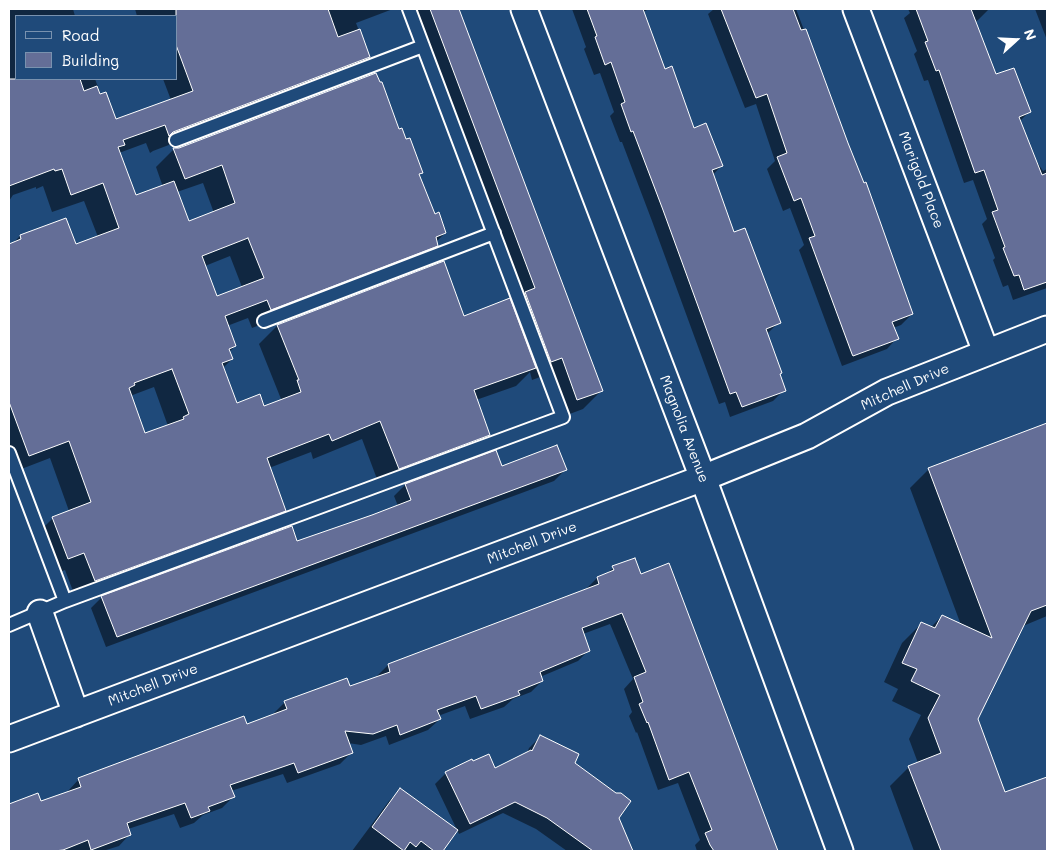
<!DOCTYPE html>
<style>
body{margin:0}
#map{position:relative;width:1056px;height:860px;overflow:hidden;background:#1f4a7a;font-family:Mali,sans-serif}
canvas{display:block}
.frame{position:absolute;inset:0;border:10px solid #fff;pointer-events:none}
.legend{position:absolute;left:15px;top:15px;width:162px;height:65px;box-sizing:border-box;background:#1f4a7a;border:1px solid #7992af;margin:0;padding:6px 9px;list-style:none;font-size:15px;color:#fff}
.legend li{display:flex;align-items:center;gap:10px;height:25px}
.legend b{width:25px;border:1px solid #7992af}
.north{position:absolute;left:991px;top:15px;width:50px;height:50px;-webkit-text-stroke:4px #1f4a7a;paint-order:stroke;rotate:70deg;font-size:14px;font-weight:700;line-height:20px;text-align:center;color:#fff}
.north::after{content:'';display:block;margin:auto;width:18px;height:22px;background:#fff;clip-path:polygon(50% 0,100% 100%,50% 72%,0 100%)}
</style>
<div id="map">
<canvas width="1056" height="860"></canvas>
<div class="frame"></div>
<ul class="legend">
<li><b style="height:6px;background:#1f4a7a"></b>Road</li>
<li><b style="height:14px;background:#646e97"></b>Building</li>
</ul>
<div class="north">N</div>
</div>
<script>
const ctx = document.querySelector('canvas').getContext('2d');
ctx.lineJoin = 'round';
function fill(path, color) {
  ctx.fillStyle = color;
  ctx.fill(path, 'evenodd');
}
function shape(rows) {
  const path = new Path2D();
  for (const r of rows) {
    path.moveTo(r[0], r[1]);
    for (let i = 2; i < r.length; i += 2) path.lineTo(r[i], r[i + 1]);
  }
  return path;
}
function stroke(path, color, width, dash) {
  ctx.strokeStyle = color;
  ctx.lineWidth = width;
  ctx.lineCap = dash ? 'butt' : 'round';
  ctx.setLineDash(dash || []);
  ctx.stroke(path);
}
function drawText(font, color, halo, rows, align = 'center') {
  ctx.font = font + ' Mali,sans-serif';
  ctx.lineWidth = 4;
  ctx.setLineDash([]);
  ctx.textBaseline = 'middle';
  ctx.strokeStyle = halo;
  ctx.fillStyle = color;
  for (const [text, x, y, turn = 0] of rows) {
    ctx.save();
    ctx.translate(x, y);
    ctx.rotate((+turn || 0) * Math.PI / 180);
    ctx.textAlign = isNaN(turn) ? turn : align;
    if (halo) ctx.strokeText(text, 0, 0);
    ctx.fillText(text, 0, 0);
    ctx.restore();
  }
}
fill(shape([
 [9,9,73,9,75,16,16,16,16,79,95,79,101,95,115,121,171,100,163,79,176,79,176,16,137,16,135,9,393,9,356,23,369,57,350,76,153,151,150,153,146,143,119,153,135,197,163,187,156,167,174,149,398,131,405,140,422,172,418,176,434,215,445,233,436,242,437,245,418,264,252,328,248,318,227,326,235,346,229,352,232,359,223,368,236,405,263,408,280,402,281,399,259,344,277,326,463,317,512,307,516,303,404,9,458,9,601,391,583,409,559,418,543,376,532,380,530,372,516,386,476,400,489,435,470,453,380,487,362,439,313,459,311,452,269,468,284,510,266,529,76,599,65,570,49,576,34,537,53,518,69,511,50,458,11,473,9,469,9,247,20,236,65,220,75,245,98,237,84,201,52,212,43,186,36,189,36,187,13,195,9,201],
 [203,183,214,213,188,223,177,192],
 [230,256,242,287,216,297,205,266],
 [154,387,168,426,144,435,130,396],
 [572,9,649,9,643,12,665,70,693,130,721,166,713,175,733,234,777,324,766,335,784,390,773,401,730,417,725,402,719,404,652,221,622,142,620,142,610,116,614,112,600,73,594,75,584,49,586,47],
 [714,9,796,9,912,314,901,325,893,328,897,338,887,349,842,366,799,250,804,245,790,208,783,211,767,169,775,161,756,104,745,108,708,14],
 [908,9,989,9,978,20,975,22,996,76,1029,112,1020,121,1031,153,1043,171,1047,169,1047,288,1013,300,1008,285,1003,287,993,260,995,258,982,224,987,219,973,180,964,183,928,80,924,81,914,54,917,51,904,18,910,13],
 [1035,9,1047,9,1047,40],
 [1047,424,1047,616,1023,626,976,719,1005,793,1047,778,1047,851,914,851,890,786,909,767,918,763,909,739,921,715,892,701,898,689,884,682,902,643,922,623,931,627,942,616,961,625,910,488,929,469],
 [495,452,501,467,565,470,554,481,106,647,91,608,102,597,296,543,398,506,394,496,405,485],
 [668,565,776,851,697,851,695,845,700,840,678,783,658,790,637,732,636,733,629,716,632,712,624,689,633,679,610,624,583,634,589,650,578,661,540,677,542,681,531,692,513,699,504,707,470,719,465,706,438,716,440,719,428,730,389,745,386,736,361,745,348,743,351,753,340,764,287,783,283,774,231,791,233,797,222,808,203,815,194,823,180,828,174,814,128,829,130,834,119,846,103,851,9,851,9,806,38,795,41,803,68,793,68,791,79,779,275,715,274,713,285,702,350,688,378,678,377,676,388,665,586,589,597,578,605,575,613,568,640,575],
 [540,737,573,763,618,817,631,851,567,851,536,829,503,813,459,834,435,784,446,773,473,763,495,769,527,753,529,748],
 [400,790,456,831,441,851,352,851,389,801]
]), '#0007');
const building = shape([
 [176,9,328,9,338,37,360,29,370,57,173,132,169,136,165,125,123,140,125,145,118,147,136,195,174,181,189,221,235,203,222,165,185,179,173,148,179,148,376,73,380,82,382,82,399,129,402,128,406,139,410,138,423,173,419,174,435,214,439,212,446,233,436,237,438,246,271,310,267,300,225,316,236,346,229,349,233,359,222,363,237,403,260,394,264,406,301,392,297,380,299,380,277,325,444,261,464,316,510,298,536,368,474,390,490,435,399,469,380,421,332,441,329,434,267,458,286,511,95,581,84,553,68,559,52,517,91,502,69,441,29,456,9,402,9,244,21,239,20,235,66,218,76,244,119,228,103,183,71,195,62,169,55,171,54,169,9,186,9,79,80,79,84,91,97,86,100,94,106,92,116,119,193,91,176,45,176,9],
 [248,238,264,278,217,296,202,256,248,238],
 [172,369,189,414,183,417,184,419,145,433,129,388,135,385,134,383,172,369],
 [430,9,459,9,603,391,577,400,562,358,551,362,525,292,535,288,430,9],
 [587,9,643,9,665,69,672,66,694,128,706,123,723,166,712,170,734,232,745,228,781,323,766,329,782,373,780,374,786,391,742,407,736,392,730,394,663,210,633,131,631,132,621,104,625,102,611,62,605,65,595,37,597,36,587,9],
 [721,9,793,9,801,30,806,29,848,143,864,183,866,182,913,314,892,322,899,339,853,356,852,354,809,238,815,236,801,198,794,201,777,157,787,153,767,94,756,98,721,9],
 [916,9,971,9,996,74,1014,68,1031,112,1019,117,1042,175,1047,173,1047,282,1024,290,1019,275,1014,276,1003,248,1005,247,992,212,998,210,984,170,975,173,939,70,936,71,925,42,928,41,916,9],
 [1047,423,1047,605,1031,611,978,719,1005,792,1047,777,1047,851,941,851,908,766,941,753,928,718,940,695,911,681,917,669,902,663,921,622,935,628,942,615,992,638,928,468,1047,423],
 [557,445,567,470,117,637,101,596,292,526,297,541,372,515,411,500,405,484,496,450,502,466,557,445],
 [635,558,641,574,669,563,778,851,714,851,710,845,705,833,712,830,689,772,669,780,648,722,647,723,639,704,643,702,634,677,646,672,622,613,582,628,590,651,540,672,543,681,518,691,520,695,481,709,476,696,437,710,441,719,400,735,397,725,373,734,345,731,353,753,298,773,294,763,230,785,235,797,208,807,210,811,191,818,185,803,127,823,131,835,91,850,88,840,63,850,54,851,9,851,9,804,38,793,41,801,81,787,78,778,244,716,247,724,287,709,284,701,347,678,350,686,390,672,388,664,599,584,597,577,614,570,612,566,635,558],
 [540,735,579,754,575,763,616,793,621,793,631,801,619,818,633,851,593,851,547,818,515,802,470,824,445,772,472,759,473,761,489,754,495,768,531,750,532,751,540,735],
 [400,788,458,830,443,851,434,851,421,841,416,847,410,842,404,851,372,827,400,788]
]);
fill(building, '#646e97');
stroke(building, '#fff', 1);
const service = shape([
 [176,140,423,46],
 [264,321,494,233],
 [9,453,65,601],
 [9,625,65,601,563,417,409,9]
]);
const minor = shape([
 [524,9,703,478,840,851],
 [856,9,986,352],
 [40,613,76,714],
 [9,739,703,478,807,436,887,392,1047,329]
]);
stroke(service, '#fff', 16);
stroke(minor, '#fff', 29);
stroke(service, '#1f4a7a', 12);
stroke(minor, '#1f4a7a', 25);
drawText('14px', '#fff', '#1f4a7a', [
 ["Marigold Place",921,180,69],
 ["Mitchell Drive",905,387,-24],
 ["Magnolia Avenue",684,429,69],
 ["Mitchell Drive",532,543,-21],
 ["Mitchell Drive",153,685,-21]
]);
</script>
